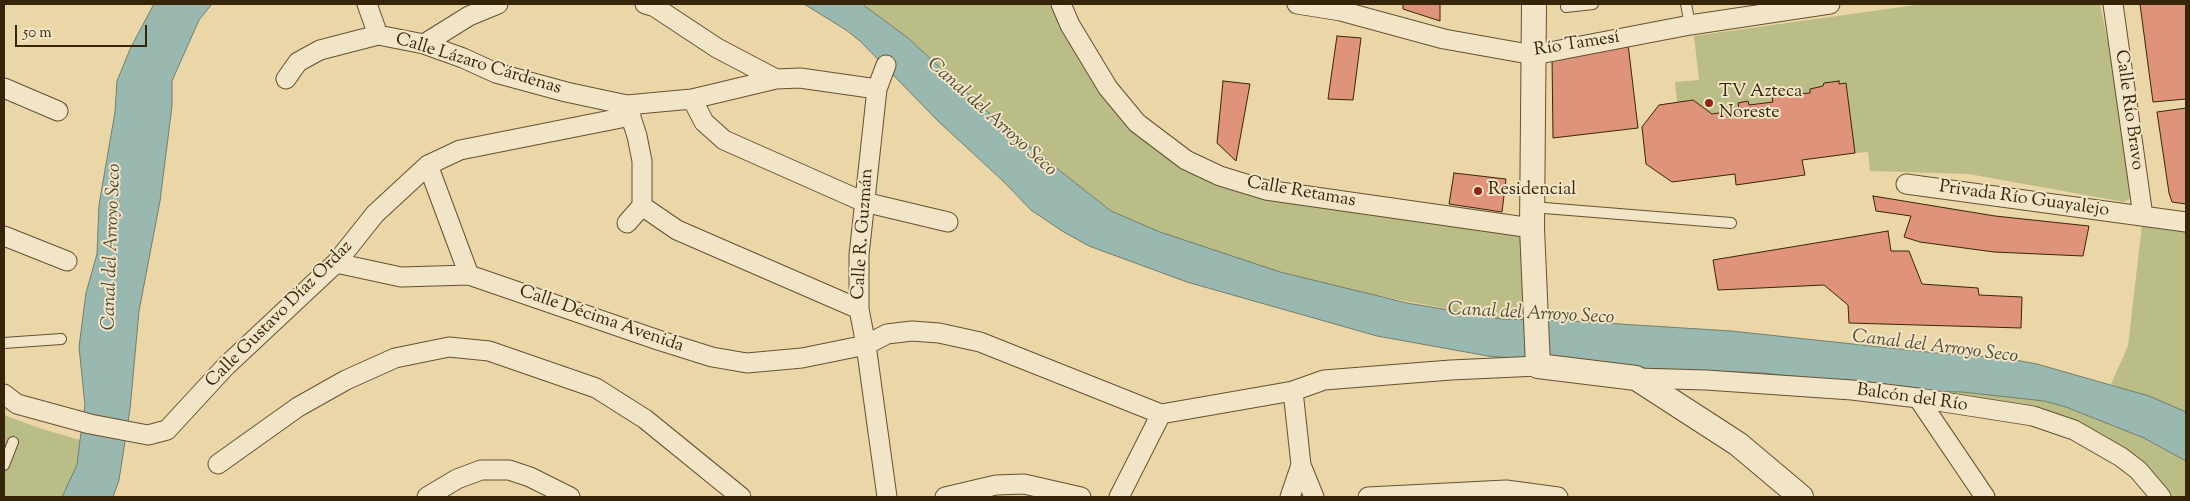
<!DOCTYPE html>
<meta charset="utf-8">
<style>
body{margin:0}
#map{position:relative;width:2190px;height:501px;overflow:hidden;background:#ebd6a7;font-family:"Sorts Mill Goudy",serif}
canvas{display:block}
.frame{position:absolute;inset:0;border:5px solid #372509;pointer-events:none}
.scale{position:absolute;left:15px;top:25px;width:132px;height:22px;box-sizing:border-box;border:2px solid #372509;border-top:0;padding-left:6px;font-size:15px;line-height:18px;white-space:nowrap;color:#372509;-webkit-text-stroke:4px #f2e4c6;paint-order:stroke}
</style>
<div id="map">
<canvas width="2190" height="501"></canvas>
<div class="frame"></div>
<div class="scale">50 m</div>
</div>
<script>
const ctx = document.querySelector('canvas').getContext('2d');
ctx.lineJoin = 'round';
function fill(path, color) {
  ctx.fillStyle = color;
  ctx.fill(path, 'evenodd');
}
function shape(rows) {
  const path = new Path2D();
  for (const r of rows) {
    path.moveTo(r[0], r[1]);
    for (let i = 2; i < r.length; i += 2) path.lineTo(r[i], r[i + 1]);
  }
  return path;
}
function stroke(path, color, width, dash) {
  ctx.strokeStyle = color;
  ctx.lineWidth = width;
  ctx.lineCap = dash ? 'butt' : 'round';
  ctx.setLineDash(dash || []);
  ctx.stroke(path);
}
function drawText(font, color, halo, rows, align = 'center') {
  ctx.font = font + ' "Sorts Mill Goudy",serif';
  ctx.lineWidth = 4;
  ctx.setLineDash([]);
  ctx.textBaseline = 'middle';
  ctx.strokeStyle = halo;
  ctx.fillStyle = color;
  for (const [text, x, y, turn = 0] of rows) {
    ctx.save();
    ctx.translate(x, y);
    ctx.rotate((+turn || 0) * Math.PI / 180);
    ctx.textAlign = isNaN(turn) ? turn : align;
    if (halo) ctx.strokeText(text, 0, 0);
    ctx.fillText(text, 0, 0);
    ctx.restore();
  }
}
fill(shape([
 [862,4,1061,4,1108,88,1220,176,1532,228,1536,320,1502,319,1358,292,1280,272,1160,232,1111,211,1002,125,908,38],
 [1923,4,2100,4,2117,86,2133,197,2124,202,1969,174,1870,171,1868,152,1855,153,1838,81,1824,83,1823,86,1810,89,1810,93,1772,96,1773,102,1749,105,1748,101,1738,103,1739,110,1712,114,1693,100,1677,102,1675,82,1699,80,1694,36],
 [2143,216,2186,220,2186,414,2111,384,2128,346],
 [1927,391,1962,392,2044,401,2066,407,2144,438,2186,461,2186,497,2161,497,2098,444],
 [4,415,42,429,80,440,77,465,62,497,4,497]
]), '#babd85');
const water = shape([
 [154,4,212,4,199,20,172,81,172,106,160,201,139,311,130,409,119,480,113,497,62,497,77,465,80,440,85,405,79,347,86,293,97,254,99,205,115,112,117,81,131,47,154,4],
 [804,4,862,4,908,38,1002,125,1111,211,1160,232,1280,272,1407,303,1502,319,1572,321,1731,331,1937,353,2004,358,2037,364,2149,396,2186,412,2186,461,2144,438,2066,407,2044,401,1962,392,1927,391,1763,373,1610,367,1488,356,1377,336,1187,282,1089,246,1062,231,1031,210,1003,181,939,122,860,41,846,30,804,4]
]);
fill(water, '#99b8af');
stroke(water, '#727d6d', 1);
const building = shape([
 [1403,4,1440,4,1440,21,1403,9,1403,4],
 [2140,4,2186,4,2186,99,2153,102,2140,4],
 [1337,36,1361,38,1353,100,1328,99,1337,36],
 [1628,44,1638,128,1553,138,1552,55,1628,44],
 [1223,81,1250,84,1236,161,1217,143,1223,81],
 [1839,81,1839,84,1846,83,1855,153,1802,160,1805,175,1736,185,1735,174,1672,182,1646,164,1642,127,1659,105,1693,100,1712,114,1739,110,1738,103,1748,101,1749,105,1773,102,1772,96,1810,93,1810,89,1823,86,1824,83,1839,81],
 [2186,108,2186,204,2172,202,2169,193,2157,112,2186,108],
 [1454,173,1506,179,1502,212,1449,204,1454,173],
 [1873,196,1995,216,2089,226,2083,256,1994,252,1920,242,1904,237,1911,216,1876,211,1873,196],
 [1888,231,1891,251,1909,251,1922,284,1978,288,1979,295,2022,297,2021,328,1849,323,1848,305,1824,285,1718,290,1713,260,1888,231]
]);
fill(building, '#de937a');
stroke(building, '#372509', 1);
const service = shape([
 [1686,4,1690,25],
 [1566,7,1593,4],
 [1532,207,1731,223],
 [4,343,61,339],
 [4,465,13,442]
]);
const minor = shape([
 [367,4,378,35,424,44,463,58,496,73,566,92,627,105,692,99,776,79,800,78,877,89],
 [645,4,655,7,717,48,776,79],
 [1061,4,1070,25,1108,88,1137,123,1186,160,1220,176,1266,190,1532,228],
 [1297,4,1341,11,1444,39,1534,55,1690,25,1830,4],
 [2113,4,2143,216],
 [424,44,469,16,498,4],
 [886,65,877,89,859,255,859,309,866,345,887,497],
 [286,79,298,62,320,50,378,35],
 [4,88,58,111],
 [692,99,704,122,724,140,864,202,948,222],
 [428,165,469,275],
 [1906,184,2186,222],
 [642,206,677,230,859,309],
 [627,223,642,206,642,161,637,136,627,105],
 [4,236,67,261],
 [336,263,401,277,469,275,661,341,712,357,747,363,802,358,866,345,887,334,912,331,939,333,980,342,1161,414,1293,391,1324,380,1451,370,1538,366],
 [1636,378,1706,380,1852,390,1918,398,2033,416,2074,430,2121,457,2138,470,2161,497],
 [1293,391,1301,465,1314,497],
 [4,394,17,404,90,424,148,435,167,430,226,366,336,263,375,214,428,165,460,150,631,116],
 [1918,398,1985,497],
 [218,464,298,407,346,380,395,358,449,347,489,351,596,388,645,419,741,497],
 [427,497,457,479,481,470,509,470,530,477,570,497],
 [945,497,996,485,1024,484,1081,497],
 [1119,497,1161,414],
 [1290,497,1301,465],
 [1368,497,1506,490,1558,497]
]);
const tertiary = shape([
 [1534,4,1532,228,1538,366,1636,378,1738,444,1801,497]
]);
stroke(service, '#645130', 12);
stroke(minor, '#645130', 21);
stroke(tertiary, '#645130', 26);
stroke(service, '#f2e4c6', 10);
stroke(minor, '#f2e4c6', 19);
stroke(tertiary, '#f2e4c6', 24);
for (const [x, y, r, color] of [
 [1709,103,5,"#8f2418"],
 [1478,191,5,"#8f2418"]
]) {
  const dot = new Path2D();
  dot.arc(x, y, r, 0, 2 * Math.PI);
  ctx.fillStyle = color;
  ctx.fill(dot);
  stroke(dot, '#f2e4c6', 2);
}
drawText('18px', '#372509', '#f2e4c6', [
 ["Río Tamesí",1577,45,-9],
 ["Calle Lázaro Cárdenas",478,65,17],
 ["Calle Río Bravo",2128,110,82],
 ["Calle Retamas",1301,193,10],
 ["Privada Río Guayalejo",2024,200,8],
 ["Calle R. Guzmán",864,234,-86],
 ["Calle Gustavo Díaz Ordaz",280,315,-45],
 ["Calle Décima Avenida",601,320,19],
 ["Balcón del Río",1912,399,8]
]);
drawText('18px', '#372509', '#f2e4c6', [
 ["TV Azteca",1719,93],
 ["Noreste",1719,114],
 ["Residencial",1488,191]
], 'left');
drawText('italic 19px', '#504a32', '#f2e4c6', [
 ["Canal del Arroyo Seco",991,118,42],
 ["Canal del Arroyo Seco",113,247,-88],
 ["Canal del Arroyo Seco",1531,315,3],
 ["Canal del Arroyo Seco",1935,348,7]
]);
</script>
